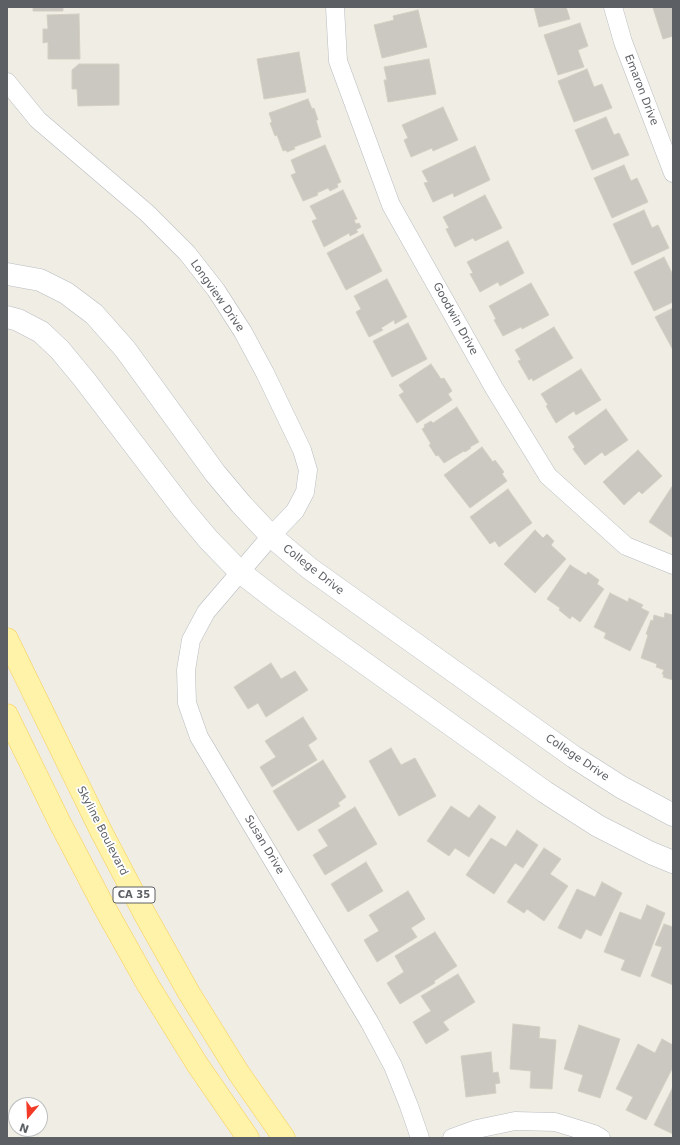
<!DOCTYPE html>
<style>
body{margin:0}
#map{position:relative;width:680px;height:1145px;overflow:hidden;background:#efede4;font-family:"DejaVu Sans",sans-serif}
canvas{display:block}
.frame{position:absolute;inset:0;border:8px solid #5c6065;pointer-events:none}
.north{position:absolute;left:8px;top:1097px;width:40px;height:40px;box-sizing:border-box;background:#fff;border:1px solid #bebfc1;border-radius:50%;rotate:199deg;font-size:11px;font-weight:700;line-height:16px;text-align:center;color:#5c6065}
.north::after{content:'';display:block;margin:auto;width:14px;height:18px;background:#f33a26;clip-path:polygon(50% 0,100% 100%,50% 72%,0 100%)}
</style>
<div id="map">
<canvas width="680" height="1145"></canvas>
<div class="frame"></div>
<div class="north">N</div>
</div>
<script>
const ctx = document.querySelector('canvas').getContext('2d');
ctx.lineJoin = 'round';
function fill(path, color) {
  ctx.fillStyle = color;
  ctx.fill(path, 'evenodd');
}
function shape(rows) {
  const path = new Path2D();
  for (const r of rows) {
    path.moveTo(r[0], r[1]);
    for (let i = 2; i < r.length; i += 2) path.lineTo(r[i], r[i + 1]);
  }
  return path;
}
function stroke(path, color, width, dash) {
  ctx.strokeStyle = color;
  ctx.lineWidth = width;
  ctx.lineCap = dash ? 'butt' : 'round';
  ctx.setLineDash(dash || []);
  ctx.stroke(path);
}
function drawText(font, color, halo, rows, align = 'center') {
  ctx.font = font + ' "DejaVu Sans",sans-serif';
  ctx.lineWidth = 3.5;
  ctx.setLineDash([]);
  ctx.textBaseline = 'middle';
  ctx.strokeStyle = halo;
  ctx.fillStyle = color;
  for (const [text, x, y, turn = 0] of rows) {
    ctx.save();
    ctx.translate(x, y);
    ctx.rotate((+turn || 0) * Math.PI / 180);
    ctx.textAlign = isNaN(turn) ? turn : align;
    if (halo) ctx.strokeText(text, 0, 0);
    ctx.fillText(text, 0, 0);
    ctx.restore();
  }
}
const building = shape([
 [33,7,63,7,63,11,33,11,33,7],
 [534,7,566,7,570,19,539,27,534,7],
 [655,7,673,7,673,36,663,39,653,8,655,7],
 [418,10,427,47,382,58,374,25,394,20,393,16,418,10],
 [79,14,80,59,48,59,48,42,43,43,43,29,48,29,47,15,79,14],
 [580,23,588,46,578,50,584,67,558,75,544,35,580,23],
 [299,52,306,92,264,99,257,59,299,52],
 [429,59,436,94,388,102,384,80,387,80,384,67,429,59],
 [79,64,119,64,119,105,78,106,77,89,72,89,72,70,79,64],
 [587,69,594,87,602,84,612,108,574,122,558,81,587,69],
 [308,99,312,109,314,108,318,120,316,120,321,137,294,147,295,149,287,152,286,150,283,151,277,135,275,136,270,123,272,122,269,113,308,99],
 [443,107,458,140,433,151,432,148,411,157,404,140,408,138,402,125,443,107],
 [606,117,614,135,619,133,629,155,592,170,575,130,606,117],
 [325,145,341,182,337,184,338,187,330,191,328,188,317,193,318,195,303,201,291,175,296,173,291,160,325,145],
 [475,146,490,180,454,197,453,193,433,202,424,183,428,182,422,171,475,146],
 [624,165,631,181,637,178,648,202,612,218,594,178,624,165],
 [343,190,357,219,354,220,356,224,359,223,361,227,356,230,358,232,350,236,349,233,324,247,312,221,317,219,310,206,343,190],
 [485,195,502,228,475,241,473,238,455,247,446,229,449,228,443,217,485,195],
 [644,210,652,228,658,225,669,248,632,265,613,224,644,210],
 [363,234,382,271,346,290,327,253,363,234],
 [508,241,524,273,500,286,498,282,480,292,470,274,473,273,467,262,508,241],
 [664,257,672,273,673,273,673,302,654,311,634,272,664,257],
 [387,279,407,317,395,324,394,320,381,328,383,330,369,337,356,312,361,309,354,296,387,279],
 [531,283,549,315,522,329,521,327,503,336,494,320,496,319,489,306,531,283],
 [673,308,673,350,655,317,673,308],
 [408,323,427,359,392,377,373,341,408,323],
 [554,327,573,358,533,381,532,378,529,380,518,361,521,360,515,350,554,327],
 [431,364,441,379,444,378,452,391,448,394,452,400,417,423,399,395,404,392,399,385,431,364],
 [581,369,601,400,576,415,574,411,556,423,546,406,548,405,541,394,581,369],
 [457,407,479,442,470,447,471,448,465,452,464,451,444,463,438,455,436,456,429,445,431,444,422,429,425,427,424,425,431,421,433,423,457,407],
 [606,409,628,440,605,456,602,452,585,465,573,449,575,447,568,437,606,409],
 [482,447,493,462,495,460,504,472,502,474,507,481,470,508,444,475,482,447],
 [638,450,662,476,642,494,639,491,624,505,603,482,638,450],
 [673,485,673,538,649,522,673,485],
 [508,489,532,523,499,547,495,541,490,544,470,517,508,489],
 [535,530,543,538,547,534,554,541,551,545,566,559,535,593,504,564,535,530],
 [570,565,586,575,588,572,599,580,597,584,604,589,580,622,572,616,570,619,559,610,560,608,547,599,570,565],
 [610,593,628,602,629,598,643,605,641,608,649,612,630,651,604,638,606,633,594,627,610,593],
 [665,613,673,615,673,680,663,677,664,675,662,674,664,670,656,667,657,664,641,658,648,635,646,634,651,620,653,621,654,615,664,618,665,613],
 [271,663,281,679,295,671,308,690,266,717,258,703,248,709,234,687,271,663],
 [303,717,317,739,308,745,317,760,272,787,260,767,276,757,265,741,303,717],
 [391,748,401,765,415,758,436,796,399,816,369,761,391,748],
 [323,760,346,797,338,803,340,806,298,831,273,791,323,760],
 [479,805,496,817,469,857,455,848,449,856,427,841,451,806,469,818,479,805],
 [355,807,377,844,325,875,313,855,328,846,318,830,355,807],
 [517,830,538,845,523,868,515,863,494,894,466,875,491,838,506,847,517,830],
 [544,848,561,859,550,874,568,886,544,921,527,909,524,913,507,902,544,848],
 [366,862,383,891,348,912,331,884,366,862],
 [602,882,622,893,601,936,586,929,581,939,558,928,577,889,595,897,602,882],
 [408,891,425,919,411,928,417,937,377,962,364,940,379,931,369,915,408,891],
 [647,905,665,913,640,977,621,970,625,960,604,952,620,912,641,920,647,905],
 [664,924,673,927,673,985,651,976,662,947,655,945,664,924],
 [435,932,457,966,434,981,435,983,400,1004,387,983,404,972,395,956,435,932],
 [458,974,475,1002,443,1022,449,1030,426,1044,413,1022,431,1011,421,996,458,974],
 [513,1024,540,1027,539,1038,556,1040,552,1089,530,1088,531,1071,510,1069,513,1024],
 [579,1025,620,1039,600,1098,578,1091,583,1075,564,1069,579,1025],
 [662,1039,673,1045,673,1067,646,1120,626,1110,633,1097,616,1089,638,1044,655,1053,662,1039],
 [491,1052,493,1073,498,1072,500,1083,495,1084,496,1093,466,1097,461,1056,491,1052],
 [673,1087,673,1134,654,1125,673,1087]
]);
fill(building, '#cac8c1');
stroke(building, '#d4cfc2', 1);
const minor = shape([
 [335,7,338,61,391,205,494,388,548,476,626,546,673,565],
 [613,7,623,42,673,173],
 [7,82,38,120,147,213,187,253,216,290,243,332,265,373,302,450,308,470,305,492,295,511,271,536,206,612,191,640,186,670,187,703,199,737,370,1023,393,1066,409,1106,420,1138],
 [452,1138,477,1129,515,1121,555,1122,594,1134,601,1138]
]);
const tertiary = shape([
 [7,274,40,280,66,293,94,314,125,349,215,473,241,504,271,536,309,568,574,757,621,787,673,815],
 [7,317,18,320,41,332,60,350,84,379,183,509,208,539,240,572,279,602,545,792,598,826,651,853,673,862]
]);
const primary = shape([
 [7,639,101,831,143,911,189,993,238,1072,284,1138],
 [7,715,60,823,102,903,148,985,197,1064,248,1138]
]);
stroke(minor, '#b9bcc1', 19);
stroke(tertiary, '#b9bcc1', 23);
stroke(primary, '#f9ce53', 23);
stroke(minor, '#fff', 18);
stroke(tertiary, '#fff', 22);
stroke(primary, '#fff3a9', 22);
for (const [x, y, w] of [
 [134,895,42]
]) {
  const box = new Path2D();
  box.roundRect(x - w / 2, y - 8, w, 16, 3);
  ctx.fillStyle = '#fff';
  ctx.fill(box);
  stroke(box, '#5c6065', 1);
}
drawText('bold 10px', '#5c6065', null, [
 ["CA 35",134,895]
]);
drawText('11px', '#5c6065', '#fff', [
 ["Emaron Drive",641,90,69],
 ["Longview Drive",217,296,55],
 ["Goodwin Drive",455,319,61],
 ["College Drive",313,570,38],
 ["College Drive",577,758,34],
 ["Skyline Boulevard",102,831,63],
 ["Susan Drive",264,845,59]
]);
</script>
